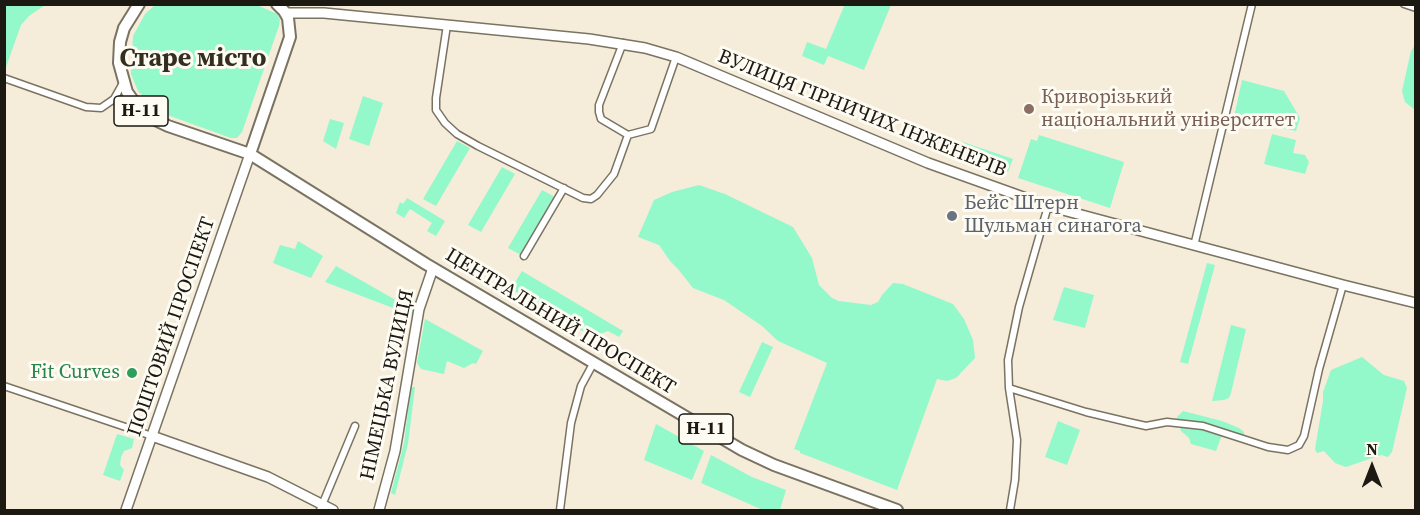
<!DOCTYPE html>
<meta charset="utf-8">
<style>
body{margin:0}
#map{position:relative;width:1420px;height:515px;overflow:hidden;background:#f5edda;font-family:"Source Serif 4",serif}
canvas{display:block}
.frame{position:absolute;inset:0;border:6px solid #1b1912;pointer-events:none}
.north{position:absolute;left:1342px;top:437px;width:60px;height:60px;-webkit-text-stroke:4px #fefbf3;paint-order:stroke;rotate:0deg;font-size:16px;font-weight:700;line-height:24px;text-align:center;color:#1b1912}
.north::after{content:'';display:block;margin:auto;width:21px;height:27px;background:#1b1912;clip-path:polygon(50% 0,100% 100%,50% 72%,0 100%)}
</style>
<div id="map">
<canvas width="1420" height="515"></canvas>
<div class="frame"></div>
<div class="north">N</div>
</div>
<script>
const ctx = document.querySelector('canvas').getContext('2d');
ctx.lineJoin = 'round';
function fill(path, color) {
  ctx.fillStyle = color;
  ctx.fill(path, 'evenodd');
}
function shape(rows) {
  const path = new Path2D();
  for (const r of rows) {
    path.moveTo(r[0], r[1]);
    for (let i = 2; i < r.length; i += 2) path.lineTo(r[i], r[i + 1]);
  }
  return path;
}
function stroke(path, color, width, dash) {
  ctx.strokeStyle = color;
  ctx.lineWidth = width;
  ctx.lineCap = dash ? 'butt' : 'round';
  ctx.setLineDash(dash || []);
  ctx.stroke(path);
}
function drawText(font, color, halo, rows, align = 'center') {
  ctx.font = font + ' "Source Serif 4",serif';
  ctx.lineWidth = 6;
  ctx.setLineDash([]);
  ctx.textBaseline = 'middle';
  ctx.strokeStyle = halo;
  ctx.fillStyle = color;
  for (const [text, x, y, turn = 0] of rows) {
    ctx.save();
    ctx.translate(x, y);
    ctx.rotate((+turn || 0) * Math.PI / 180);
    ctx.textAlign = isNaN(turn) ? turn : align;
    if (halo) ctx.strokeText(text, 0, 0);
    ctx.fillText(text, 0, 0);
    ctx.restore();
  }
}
fill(shape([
 [5,4,45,5,29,16,21,25,5,70],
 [156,4,257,5,277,14,280,19,279,26,242,132,237,138,231,138,159,112,138,91,131,74,133,36,145,14],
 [845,4,891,5,864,70,828,56,824,65,802,56,807,42,826,49],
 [1415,45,1415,110,1405,102,1402,91,1411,51],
 [1242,80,1284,91,1300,118,1296,131,1234,117],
 [363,96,383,103,369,146,349,139],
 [330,119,344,123,336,149,323,141],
 [1272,134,1296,140,1293,153,1305,155,1309,162,1305,174,1264,164],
 [1039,135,1124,162,1110,208,1018,178,1031,139,1037,141],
 [457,141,470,148,436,206,423,199],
 [963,142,1013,159,1008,172,959,155],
 [502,167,515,174,481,232,468,225],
 [699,185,725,194,793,227,812,258,819,285,832,298,839,301,871,305,878,302,882,295,893,283,903,284,953,304,964,319,973,340,975,358,956,378,947,381,937,379,897,490,800,453,800,451,794,449,827,363,778,341,762,326,724,300,693,288,678,269,670,261,659,245,638,237,654,200,672,192],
 [542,190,555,197,521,255,508,248],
 [407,198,445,221,436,236,427,231,432,223,410,209,404,218,396,213,400,202,403,204],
 [298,241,323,256,311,278,273,263,280,245,295,249],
 [1207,263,1215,265,1188,364,1180,362],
 [336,266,415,311,414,316,325,282],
 [522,271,623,331,619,337,608,331,593,337,511,289],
 [1064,287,1094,295,1085,328,1053,320],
 [425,319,483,351,476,364,473,363,464,368,447,361,444,374,421,369,417,363],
 [1231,325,1246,329,1231,393,1229,398,1224,400,1212,401],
 [762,342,773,347,750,397,739,392],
 [1362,357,1384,375,1404,381,1407,388,1392,452,1388,457,1381,455,1346,467,1335,463,1324,451,1317,453,1315,449,1323,401,1323,392,1331,370],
 [411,387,415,387,408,444,395,495,391,493,404,443],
 [1183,411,1222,421,1239,428,1244,432,1244,435,1240,438,1223,432,1216,451,1191,444,1189,438,1181,431,1177,417],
 [1058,421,1080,430,1067,465,1045,457],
 [656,424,704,451,692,480,644,460],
 [117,434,134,439,132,448,124,451,121,457,120,465,124,470,120,481,103,475],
 [711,455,752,477,786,490,780,510,763,510,701,483]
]), '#93f8ca');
const street = shape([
 [1404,4,1416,8],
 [447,25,436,98,436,110,445,123,457,134,478,146,583,198,591,199,597,195,614,174,628,135,601,119,599,112,599,105,623,43],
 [4,78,86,107,101,108,114,99,123,83],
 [628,135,651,129,676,57],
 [1194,246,1252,4],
 [524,256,564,188],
 [4,386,152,436],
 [1009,388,1086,412,1128,422,1146,426,1167,422,1203,426,1268,447,1288,450,1299,445,1304,436,1319,369,1343,285],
 [320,510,355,426],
 [560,510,571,423,581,386,594,362],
 [1010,510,1015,480,1017,440,1009,388,1008,360,1019,307,1048,206]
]);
const secondary = shape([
 [286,13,324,13,589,39,645,48,676,57,928,163,1048,206,1343,285,1416,303],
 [152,436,268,477,333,510],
 [126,510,250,154],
 [379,510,395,451,419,309,433,268]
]);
const primary = shape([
 [139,4,124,28,120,42,119,63,127,92,139,109,149,117,168,126,250,154,426,264,742,450,774,465,897,510],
 [250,154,290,37,288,18,284,11,277,4]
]);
stroke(street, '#7a7362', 9);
stroke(secondary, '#7a7362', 12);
stroke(primary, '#7a7362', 14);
stroke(street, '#fff', 6);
stroke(secondary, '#fff', 9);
stroke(primary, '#fff', 10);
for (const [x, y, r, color] of [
 [1029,109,6,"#8d6e63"],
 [952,216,6,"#6b7280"],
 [132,373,6,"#2e9e5b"]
]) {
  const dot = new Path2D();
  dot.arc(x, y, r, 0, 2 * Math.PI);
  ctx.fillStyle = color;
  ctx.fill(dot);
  stroke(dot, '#fefbf3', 2);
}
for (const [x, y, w] of [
 [141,111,54],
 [706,429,54]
]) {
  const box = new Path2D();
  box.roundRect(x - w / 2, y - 15, w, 30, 4.5);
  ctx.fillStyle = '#fefbf3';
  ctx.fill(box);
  stroke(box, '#1b1912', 1.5);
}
drawText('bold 18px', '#1b1912', null, [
 ["Н-11",141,111],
 ["Н-11",706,429]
]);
drawText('20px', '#785e54', '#fefbf3', [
 ["Криворізький",1041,98],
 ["національний університет",1041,121]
], 'left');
drawText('20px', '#1b1912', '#fefbf3', [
 ["ВУЛИЦЯ ГІРНИЧИХ ІНЖЕНЕРІВ",862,114,22],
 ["ЦЕНТРАЛЬНИЙ ПРОСПЕКТ",560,322,31],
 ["ПОШТОВИЙ ПРОСПЕКТ",172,327,-71],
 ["НІМЕЦЬКА ВУЛИЦЯ",388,385,-78]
]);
drawText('20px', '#5b616d', '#fefbf3', [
 ["Бейс Штерн",964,204],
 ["Шульман синагога",964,227]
], 'left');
drawText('20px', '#27864d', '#fefbf3', [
 ["Fit Curves",120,373]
], 'right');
drawText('bold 26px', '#342e1f', '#fefbf3', [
 ["Старе місто",193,59]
]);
</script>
